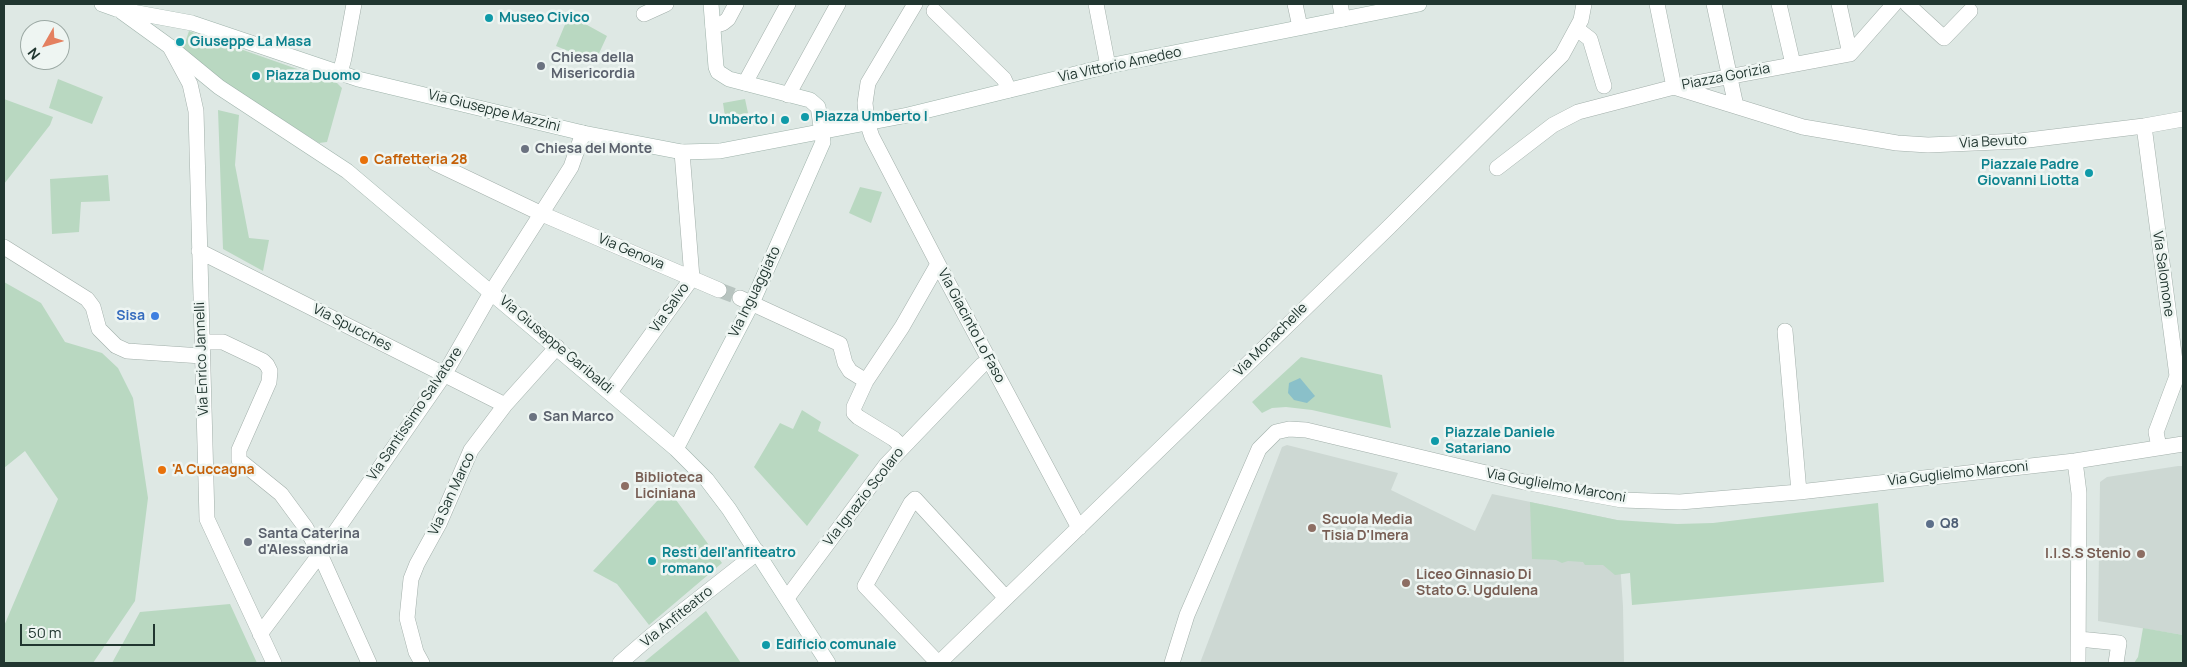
<!DOCTYPE html>
<style>
body{margin:0}
#map{position:relative;width:2187px;height:667px;overflow:hidden;background:#dee8e4;font-family:Manrope,sans-serif}
canvas{display:block}
.frame{position:absolute;inset:0;border:5px solid #213630;pointer-events:none}
.north{position:absolute;left:20px;top:20px;width:50px;height:50px;box-sizing:border-box;background:#eef5f2;border:1px solid #9ca9a4;border-radius:50%;rotate:232deg;font-size:14px;font-weight:700;line-height:20px;text-align:center;color:#213630}
.north::after{content:'';display:block;margin:auto;width:18px;height:22px;background:#e48060;clip-path:polygon(50% 0,100% 100%,50% 72%,0 100%)}
.scale{position:absolute;left:20px;top:624px;width:135px;height:22px;box-sizing:border-box;border:2px solid #213630;border-top:0;padding-left:6px;font-size:15px;line-height:18px;white-space:nowrap;color:#213630;-webkit-text-stroke:4px #eef5f2;paint-order:stroke}
</style>
<div id="map">
<canvas width="2187" height="667"></canvas>
<div class="frame"></div>
<div class="north">N</div>
<div class="scale">50 m</div>
</div>
<script>
const ctx = document.querySelector('canvas').getContext('2d');
ctx.lineJoin = 'round';
function fill(path, color) {
  ctx.fillStyle = color;
  ctx.fill(path, 'evenodd');
}
function shape(rows) {
  const path = new Path2D();
  for (const r of rows) {
    path.moveTo(r[0], r[1]);
    for (let i = 2; i < r.length; i += 2) path.lineTo(r[i], r[i + 1]);
  }
  return path;
}
function stroke(path, color, width, dash) {
  ctx.strokeStyle = color;
  ctx.lineWidth = width;
  ctx.lineCap = dash ? 'butt' : 'round';
  ctx.setLineDash(dash || []);
  ctx.stroke(path);
}
function drawText(font, color, halo, rows, align = 'center') {
  ctx.font = font + ' Manrope,sans-serif';
  ctx.lineWidth = 5;
  ctx.setLineDash([]);
  ctx.textBaseline = 'middle';
  ctx.strokeStyle = halo;
  ctx.fillStyle = color;
  for (const [text, x, y, turn = 0] of rows) {
    ctx.save();
    ctx.translate(x, y);
    ctx.rotate((+turn || 0) * Math.PI / 180);
    ctx.textAlign = isNaN(turn) ? turn : align;
    if (halo) ctx.strokeText(text, 0, 0);
    ctx.fillText(text, 0, 0);
    ctx.restore();
  }
}
fill(shape([
 [1287,445,1398,473,1391,490,1475,531,1492,494,1617,520,1623,606,1624,663,1200,663,1282,447],
 [2178,466,2183,466,2183,635,2098,621,2100,482,2107,477]
]), '#cdd8d3');
fill(shape([
 [569,15,607,36,595,62,556,46],
 [189,31,337,83,342,88,327,142,319,143,220,80,183,49],
 [58,79,103,97,92,124,49,108],
 [4,99,53,117,50,125,4,184],
 [745,99,748,113,725,117,723,103],
 [218,110,239,115,235,165,249,238,269,240,263,271,223,249],
 [108,175,110,201,81,202,79,232,52,234,50,179],
 [860,187,882,192,871,223,849,213],
 [4,282,41,303,65,342,102,353,118,368,133,398,148,498,135,601,93,663,4,663,4,626,58,499,25,451,4,468],
 [1301,357,1382,375,1391,428,1312,410,1286,407,1272,408,1262,413,1252,402],
 [802,410,821,422,818,431,859,455,807,526,754,467,780,423,793,429],
 [668,489,722,563,649,625,617,584,593,571],
 [1530,502,1617,520,1677,524,1713,523,1878,503,1884,582,1632,605,1630,573,1615,575,1603,565,1585,565,1583,562,1568,561,1562,563,1556,560,1532,559],
 [230,604,257,663,112,663,140,612],
 [706,611,741,663,643,663],
 [2143,628,2183,635,2183,663,2134,663,2138,657]
]), '#b9d8c1');
fill(shape([
 [1300,378,1315,396,1307,403,1294,400,1288,393,1289,383]
]), '#8ac0c9');
stroke(shape([
 [719,290,740,298]
]), '#b8c4c0', 15, [15, 8]);
const street = shape([
 [915,4,868,83,865,103,867,122,872,137,938,264,1079,528],
 [1096,4,1108,66],
 [1295,4,1300,27],
 [1340,4,1343,19],
 [1657,4,1674,87],
 [1714,4,1736,106],
 [1779,4,1793,64],
 [1839,4,1850,54],
 [1907,4,1944,38,1970,11],
 [934,11,1004,79,1009,90],
 [644,14,666,4],
 [713,26,723,23,728,19,736,4],
 [1577,29,1590,39,1604,86],
 [170,47,190,84,196,111,207,519,274,663],
 [1850,54,1894,4],
 [340,73,344,58,354,4],
 [745,83,788,4],
 [1674,87,1803,127,1897,143,1928,145,2020,141,2144,126,2183,119],
 [788,95,838,4],
 [2144,126,2177,376,2156,432,2159,447],
 [435,163,542,214,719,290],
 [1497,168,1553,125,1578,112,1674,87,1850,54],
 [4,247,87,299,93,307,99,329,116,346,127,351,202,356],
 [199,251,505,405],
 [740,298,840,344,845,363,850,371,866,381,854,407,854,413,858,417,894,439,902,447],
 [1785,331,1799,492],
 [202,342,223,342,263,361,267,365,270,371,269,382,239,450,239,460,281,494,306,528,320,554,369,663],
 [866,381,902,327,938,264],
 [610,392,692,278,682,152],
 [2075,461,2079,493,2078,663],
 [787,598,886,465,982,365,990,361],
 [260,634,320,554,444,375,492,291,571,167,583,133],
 [2079,639,2119,643,2116,663],
 [422,663,416,652,407,618,411,579,417,564,439,524,471,450,505,405,557,347],
 [620,663,651,636,758,552],
 [938,663,865,586,911,503,915,499,1006,598],
 [939,663,1389,227,1562,55,1581,20,1584,4],
 [1172,663,1187,615,1259,449,1276,432,1289,429,1306,430,1524,482,1622,500,1680,502,1799,492,2075,461,2183,444]
]);
const secondary = shape([
 [102,4,116,9,192,23,358,79,583,133,682,152,720,151,908,115,1108,66,1419,4],
 [122,12,169,46,219,87,347,171,676,449,707,480,729,509,828,663],
 [676,449,752,303,823,142,819,112,818,107,810,100,729,79,718,72,716,67,711,4]
]);
stroke(street, '#a2afaa', 16);
stroke(secondary, '#9fb3ab', 16);
stroke(street, '#fff', 15);
stroke(secondary, '#fff', 15);
for (const [x, y, r, color] of [
 [489,18,5,"#0f9aa8"],
 [180,42,5,"#0f9aa8"],
 [541,66,5,"#6b7280"],
 [256,76,5,"#0f9aa8"],
 [805,117,5,"#0f9aa8"],
 [785,120,5,"#0f9aa8"],
 [525,149,5,"#6b7280"],
 [364,160,5,"#e8710a"],
 [2089,173,5,"#0f9aa8"],
 [155,316,5,"#3f7fe0"],
 [533,417,5,"#6b7280"],
 [1435,441,5,"#0f9aa8"],
 [162,470,5,"#e8710a"],
 [625,486,5,"#8d6e63"],
 [1930,524,5,"#5c6f8a"],
 [1312,528,5,"#8d6e63"],
 [248,542,5,"#6b7280"],
 [2141,554,5,"#8d6e63"],
 [652,561,5,"#0f9aa8"],
 [1406,583,5,"#8d6e63"],
 [766,645,5,"#0f9aa8"]
]) {
  const dot = new Path2D();
  dot.arc(x, y, r, 0, 2 * Math.PI);
  ctx.fillStyle = color;
  ctx.fill(dot);
  stroke(dot, '#eef5f2', 2);
}
drawText('bold 14px', '#0d838f', '#eef5f2', [
 ["Museo Civico",499,18],
 ["Giuseppe La Masa",190,42],
 ["Piazza Duomo",266,76],
 ["Piazza Umberto I",815,117],
 ["Umberto I",775,120,"right"],
 ["Piazzale Padre",2079,165,"right"],
 ["Giovanni Liotta",2079,181,"right"],
 ["Piazzale Daniele",1445,433],
 ["Satariano",1445,449],
 ["Resti dell'anfiteatro",662,553],
 ["romano",662,569],
 ["Edificio comunale",776,645]
], 'left');
drawText('bold 14px', '#5b616d', '#eef5f2', [
 ["Chiesa della",551,58],
 ["Misericordia",551,74],
 ["Chiesa del Monte",535,149],
 ["San Marco",543,417],
 ["Santa Caterina",258,534],
 ["d'Alessandria",258,550]
], 'left');
drawText('14px', '#213630', '#eef5f2', [
 ["Via Vittorio Amedeo",1120,65,-12],
 ["Piazza Gorizia",1726,77,-11],
 ["Via Giuseppe Mazzini",494,111,14],
 ["Via Bevuto",1993,142,-3],
 ["Via Genova",631,252,23],
 ["Via Salomone",2163,274,82],
 ["Via Inguaggiato",755,292,-64],
 ["Via Salvo",670,308,-55],
 ["Via Giacinto Lo Faso",971,326,62],
 ["Via Spucches",352,328,27],
 ["Via Monachelle",1271,340,-45],
 ["Via Giuseppe Garibaldi",556,345,40],
 ["Via Enrico Jannelli",202,359,-92],
 ["Via Santissimo Salvatore",415,414,-56],
 ["Via Guglielmo Marconi",1958,474,-6],
 ["Via Guglielmo Marconi",1556,486,10],
 ["Via San Marco",452,494,-65],
 ["Via Ignazio Scolaro",864,497,-52],
 ["Via Anfiteatro",677,617,-39]
]);
drawText('bold 14px', '#c56008', '#eef5f2', [
 ["Caffetteria 28",374,160],
 ["'A Cuccagna",172,470]
], 'left');
drawText('bold 14px', '#366cbe', '#eef5f2', [
 ["Sisa",145,316]
], 'right');
drawText('bold 14px', '#785e54', '#eef5f2', [
 ["Biblioteca",635,478],
 ["Liciniana",635,494],
 ["Scuola Media",1322,520],
 ["Tisia D'Imera",1322,536],
 ["I.I.S.S Stenio",2131,554,"right"],
 ["Liceo Ginnasio Di",1416,575],
 ["Stato G. Ugdulena",1416,591]
], 'left');
drawText('bold 14px', '#4e5e75', '#eef5f2', [
 ["Q8",1940,524]
], 'left');
</script>
